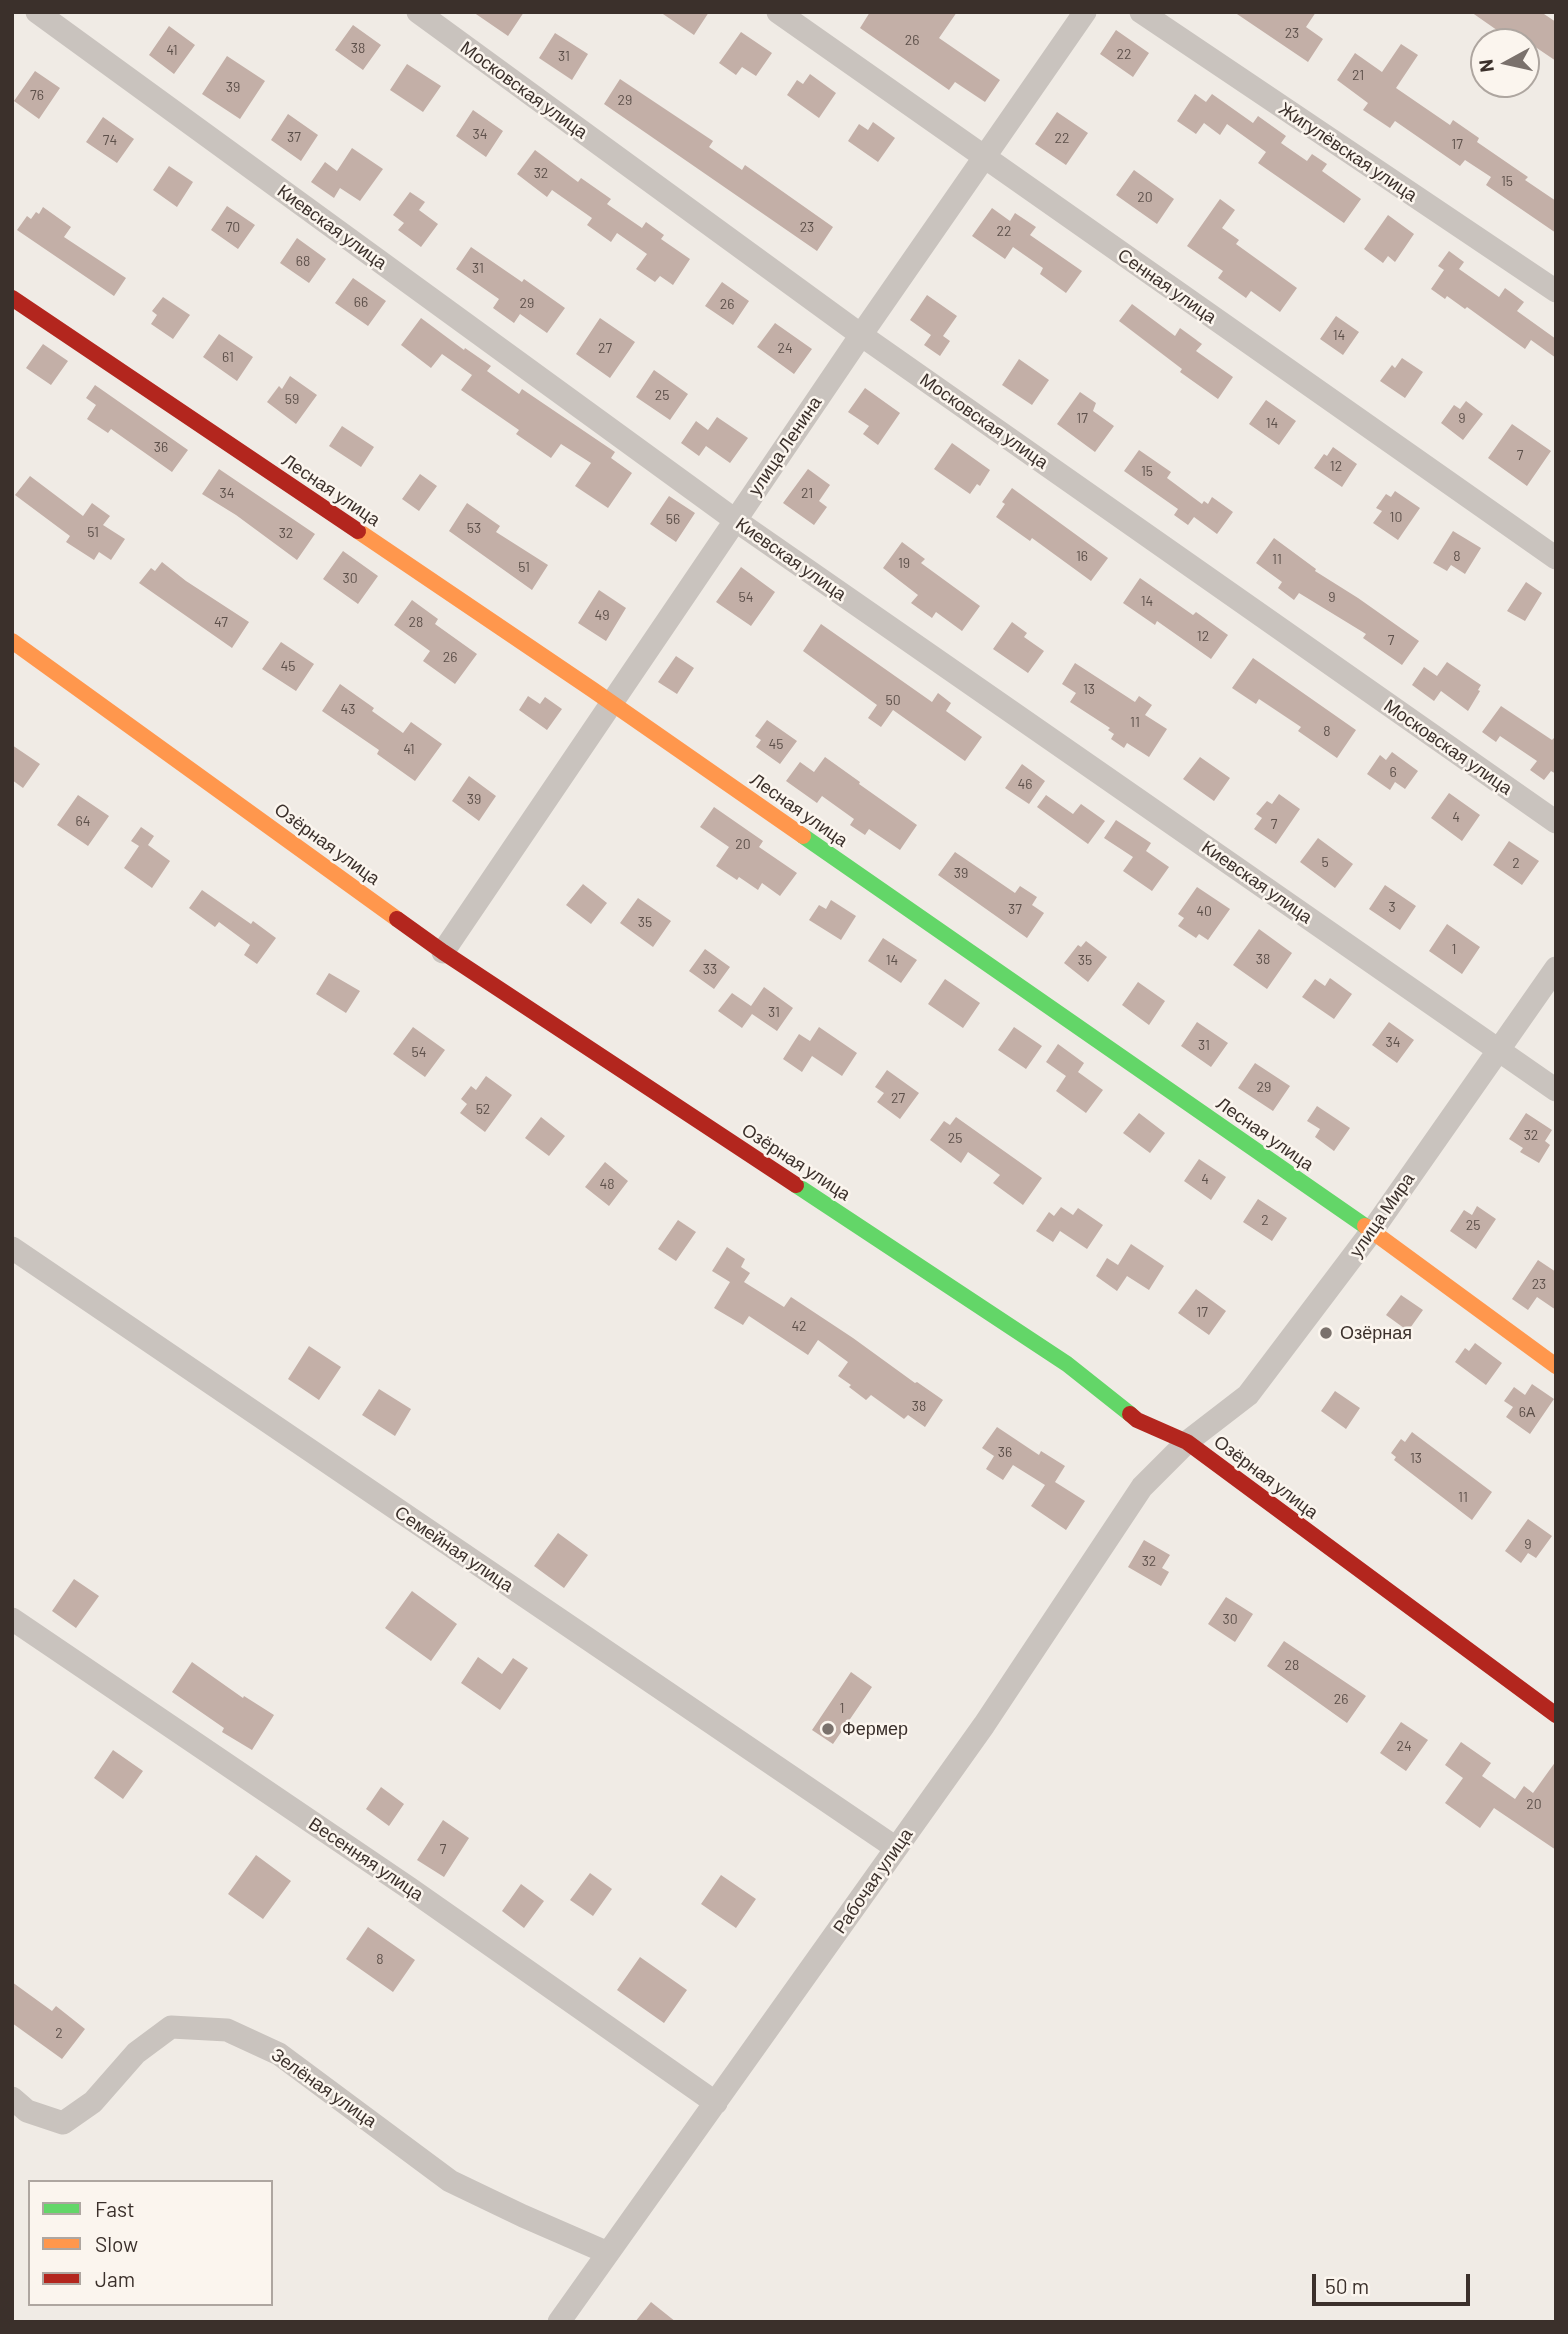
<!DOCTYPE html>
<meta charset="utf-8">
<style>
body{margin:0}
#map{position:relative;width:1568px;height:2334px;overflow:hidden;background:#f0ebe5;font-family:Barlow,sans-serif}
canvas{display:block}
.frame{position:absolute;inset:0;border:14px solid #3b302b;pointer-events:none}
.legend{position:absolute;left:28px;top:2180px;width:245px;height:126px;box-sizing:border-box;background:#fbf5ee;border:2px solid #aea6a0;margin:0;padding:9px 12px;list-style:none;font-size:21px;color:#3b302b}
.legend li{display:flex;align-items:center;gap:14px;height:35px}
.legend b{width:35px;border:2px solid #aea6a0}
.north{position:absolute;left:1470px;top:28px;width:70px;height:70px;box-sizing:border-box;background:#fbf5ee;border:2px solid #aea6a0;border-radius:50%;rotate:262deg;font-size:19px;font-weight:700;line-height:28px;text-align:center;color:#3b302b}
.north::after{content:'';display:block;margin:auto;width:24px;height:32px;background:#7a716c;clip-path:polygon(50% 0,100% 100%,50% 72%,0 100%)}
.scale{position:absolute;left:1312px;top:2274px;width:158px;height:32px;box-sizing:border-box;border:4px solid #3b302b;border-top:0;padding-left:9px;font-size:21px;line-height:24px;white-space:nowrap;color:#3b302b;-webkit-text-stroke:5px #fbf5ee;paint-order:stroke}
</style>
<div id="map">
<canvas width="1568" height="2334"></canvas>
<div class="frame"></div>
<ul class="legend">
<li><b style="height:9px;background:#63d668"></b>Fast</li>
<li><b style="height:9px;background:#ff974d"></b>Slow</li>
<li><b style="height:9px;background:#b3261e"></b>Jam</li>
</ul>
<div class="north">N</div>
<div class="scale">50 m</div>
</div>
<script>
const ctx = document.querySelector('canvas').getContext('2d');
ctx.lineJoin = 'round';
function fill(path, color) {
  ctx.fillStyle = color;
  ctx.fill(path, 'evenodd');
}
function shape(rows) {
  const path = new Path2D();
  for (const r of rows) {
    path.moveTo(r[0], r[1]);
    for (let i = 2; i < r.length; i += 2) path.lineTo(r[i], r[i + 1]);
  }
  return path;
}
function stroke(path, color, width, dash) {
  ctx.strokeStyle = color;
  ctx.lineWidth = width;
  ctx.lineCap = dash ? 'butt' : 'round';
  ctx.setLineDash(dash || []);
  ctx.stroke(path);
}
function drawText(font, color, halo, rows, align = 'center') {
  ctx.font = font + ' Barlow,sans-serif';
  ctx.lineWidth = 5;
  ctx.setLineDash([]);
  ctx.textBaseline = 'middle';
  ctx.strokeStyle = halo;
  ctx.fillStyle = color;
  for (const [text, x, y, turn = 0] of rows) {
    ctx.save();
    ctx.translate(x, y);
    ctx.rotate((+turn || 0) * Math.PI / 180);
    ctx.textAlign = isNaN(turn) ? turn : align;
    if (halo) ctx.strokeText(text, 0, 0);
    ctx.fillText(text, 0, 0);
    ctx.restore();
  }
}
fill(shape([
 [473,12,524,12,508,36],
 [660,12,709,12,694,35],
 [870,12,957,12,939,38,1000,80,985,102,955,82,949,90,860,28],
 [1234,12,1316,12,1306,27,1323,39,1308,62],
 [1471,12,1541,12,1556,22,1556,61,1528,42,1514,42],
 [353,25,381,45,363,70,335,50],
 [169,26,195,45,174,74,149,55],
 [1116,30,1149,53,1133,77,1100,54],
 [741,32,772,53,756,76,742,67,736,75,719,63],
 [555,33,588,54,572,80,539,58],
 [1401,44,1418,55,1396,88,1450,125,1453,120,1479,138,1477,142,1528,177,1525,180,1556,201,1556,233,1486,185,1491,177,1465,160,1460,166,1395,121,1390,128,1363,110,1368,103,1337,80,1355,53,1382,72],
 [227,56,265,81,240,119,202,94],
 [407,64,441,86,423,112,390,90],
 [35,71,60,88,39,119,14,101],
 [810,74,836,93,819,118,787,95,797,80,803,84],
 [620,79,713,141,709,147,742,170,745,165,833,227,817,251,604,104],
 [1195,94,1206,102,1212,94,1253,123,1258,116,1286,136,1281,143,1307,161,1312,154,1327,164,1322,171,1361,199,1344,223,1258,163,1266,152,1227,124,1220,135,1204,123,1196,134,1177,121],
 [473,110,503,131,486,157,456,136],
 [1057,112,1088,133,1066,165,1035,144],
 [288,114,318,135,301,161,271,140],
 [103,117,134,139,117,163,86,142],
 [873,122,895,138,878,162,848,141,859,124,868,130],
 [352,148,383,169,360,201,340,188,334,198,311,182,325,162,337,171],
 [535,150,578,182,581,178,611,199,607,204,642,228,646,222,664,235,661,239,690,259,673,285,660,276,655,282,636,269,647,254,617,233,611,242,587,225,592,218,552,190,547,197,517,174],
 [169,166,193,182,177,207,153,190],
 [1134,170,1174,199,1157,224,1116,195],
 [410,192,425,202,419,210,438,224,421,247,398,230,404,223,393,215],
 [1220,199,1235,210,1222,228,1239,240,1236,244,1297,288,1280,312,1251,291,1246,298,1218,278,1223,271,1187,246],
 [227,206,255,225,238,249,211,230],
 [43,207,71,227,64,237,126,278,114,296,17,230,27,216,31,219,36,212,39,214],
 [992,208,1010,221,1015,213,1036,227,1030,235,1082,271,1066,293,1040,274,1043,268,1013,247,1005,259,972,236],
 [1388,215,1414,234,1395,262,1388,256,1383,263,1364,249],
 [297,238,326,259,309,283,280,263],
 [471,247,522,282,524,279,565,308,547,333,520,314,514,323,493,308,499,299,456,269],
 [1449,251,1464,262,1459,269,1499,297,1505,288,1524,302,1517,311,1556,339,1556,358,1531,340,1525,349,1467,307,1465,309,1447,296,1445,299,1431,289,1444,270,1438,266],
 [353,278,386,301,368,326,335,303],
 [722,282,749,301,733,325,705,306],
 [927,295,957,316,943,336,950,341,940,356,924,345,931,335,910,320],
 [163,297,190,315,173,339,151,324,157,315,152,311],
 [1132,304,1175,336,1180,328,1202,344,1196,351,1233,377,1218,399,1180,372,1182,369,1119,321],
 [1336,316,1359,332,1343,355,1320,339],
 [421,318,464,350,465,348,491,366,487,371,519,394,522,389,615,452,611,458,632,473,608,508,575,486,591,463,561,444,551,458,516,434,519,430,461,390,472,375,442,354,431,368,401,345],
 [600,318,635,342,610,378,576,354],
 [775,323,812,349,794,374,757,347],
 [219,334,253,357,237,381,203,357],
 [43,344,68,361,51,385,26,368],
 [1402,358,1423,372,1405,398,1380,381,1392,365,1395,368],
 [1019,359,1049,380,1032,405,1002,385],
 [654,370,688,394,670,420,636,397],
 [290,376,317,395,296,424,267,402,279,386,282,389],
 [95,385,188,450,172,472,111,429,108,433,87,419,96,405,86,398],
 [865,388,900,413,878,445,863,434,869,426,848,412],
 [1080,392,1096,403,1093,411,1114,426,1095,452,1057,424],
 [1266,400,1296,421,1279,445,1249,424],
 [1466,401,1483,414,1463,440,1441,423,1454,405,1460,409],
 [717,417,748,438,730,463,706,446,699,456,681,443,696,421,708,430],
 [1512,424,1551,451,1527,486,1488,458],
 [342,426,374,447,361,467,329,446],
 [952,443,990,470,980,486,977,484,970,494,934,469],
 [1333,447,1357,464,1342,487,1314,468,1324,454,1327,456],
 [1139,450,1171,472,1167,478,1202,504,1204,501,1208,504,1212,497,1233,512,1217,534,1194,517,1188,525,1174,515,1178,509,1124,471],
 [219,469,315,534,297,560,236,515,202,494],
 [808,469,830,485,819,501,827,507,814,525,783,503],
 [420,474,437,486,419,511,402,499],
 [30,476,83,516,92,503,110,516,103,525,125,539,111,560,99,552,94,560,66,542,70,536,15,495],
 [1012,488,1108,558,1091,581,1032,538,1030,541,996,517,1005,504,1002,502],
 [1395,491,1420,508,1398,540,1373,523,1382,511,1376,508,1386,494,1391,497],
 [669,496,695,513,676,542,650,524],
 [467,503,500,526,496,532,548,565,532,590,449,531],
 [1453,531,1481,548,1465,574,1451,565,1447,571,1433,563],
 [1274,538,1316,569,1315,571,1358,598,1419,641,1402,665,1363,638,1366,634,1299,593,1294,600,1278,588,1282,582,1256,563],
 [902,542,925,559,921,563,980,606,962,631,936,612,932,618,911,603,918,595,883,568],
 [343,551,378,576,358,604,323,579],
 [162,562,186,581,249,622,232,648,139,583,151,568,155,571],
 [741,567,775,592,751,626,716,602],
 [1140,578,1193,615,1196,612,1228,635,1211,659,1157,621,1155,625,1123,603],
 [1526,582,1542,593,1525,621,1507,611],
 [599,590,626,608,606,641,578,623],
 [412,600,438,619,435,624,477,654,455,684,423,661,430,651,394,625],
 [1012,622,1027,633,1024,637,1044,651,1028,673,993,649],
 [821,624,932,702,938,693,951,703,946,711,982,737,965,761,893,710,881,727,868,718,877,705,803,651],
 [281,642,314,664,296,691,262,669],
 [676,656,694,668,677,694,658,682],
 [1253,658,1356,730,1337,758,1298,731,1301,727,1259,699,1256,704,1232,688],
 [1447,662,1481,685,1478,690,1480,691,1468,711,1441,691,1434,701,1412,685,1424,667,1437,676],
 [1075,663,1135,702,1139,696,1152,705,1145,715,1167,729,1149,757,1127,743,1124,748,1111,739,1114,734,1108,730,1110,728,1070,702,1076,693,1062,684],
 [340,684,374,708,372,711,403,733,411,722,442,744,415,781,377,754,379,750,322,711],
 [528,696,540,704,545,697,562,709,547,730,519,710],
 [1501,706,1552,740,1556,736,1556,774,1551,771,1544,780,1530,770,1537,761,1500,736,1496,742,1482,732],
 [767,720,797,741,780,764,756,747,761,740,755,736],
 [12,745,40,764,23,788,12,780],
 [1392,752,1418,771,1405,789,1395,782,1390,790,1367,774,1380,755,1386,760],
 [825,757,860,782,859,784,917,825,900,850,869,829,865,835,850,825,854,819,822,796,817,803,786,781,800,762,814,772],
 [1200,757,1230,778,1214,801,1183,779],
 [1022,764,1045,781,1029,804,1005,788],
 [469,776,496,796,479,821,452,801],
 [1449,793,1480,815,1462,841,1431,818],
 [1279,794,1300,809,1276,844,1254,829,1262,818,1256,814,1267,801,1272,804],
 [78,795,109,816,88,846,57,825],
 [1046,795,1073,814,1081,804,1105,821,1088,844,1037,807],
 [714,807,763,841,759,847,797,873,780,896,762,883,758,890,739,877,737,880,716,866,729,847,700,827],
 [1116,820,1151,843,1146,851,1169,867,1152,891,1123,871,1133,857,1104,838],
 [141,827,154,836,148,845,170,861,152,888,124,868,139,846,131,841],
 [1318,838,1353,864,1335,888,1300,862],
 [1509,841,1539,861,1522,885,1493,865],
 [955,852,1015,893,1020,886,1037,897,1032,905,1044,913,1027,938,938,875],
 [583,884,607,903,591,924,566,905],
 [1385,885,1416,906,1400,930,1369,909],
 [1197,887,1230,909,1208,940,1199,934,1196,938,1178,926,1184,918,1178,914],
 [202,890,251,924,253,921,276,938,257,964,244,955,250,945,219,922,215,927,189,908],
 [638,898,671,921,653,947,620,923],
 [831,900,856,916,841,940,809,920,819,905,826,909],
 [1447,924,1480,947,1462,974,1429,951],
 [1259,929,1292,953,1267,989,1233,965],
 [883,938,917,960,901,983,868,961],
 [1086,941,1107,957,1088,982,1064,963,1078,945,1081,947],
 [705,949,730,967,714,989,689,971],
 [329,973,360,991,346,1013,316,994],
 [1330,978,1352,994,1334,1019,1302,997,1315,979,1325,986],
 [945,979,980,1003,963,1028,928,1004],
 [1138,982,1165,1001,1149,1025,1122,1005],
 [764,987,793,1008,777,1031,752,1014,742,1028,718,1011,732,993,751,1006],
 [1197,1022,1228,1043,1211,1067,1181,1046],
 [1389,1022,1414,1040,1397,1063,1372,1045],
 [413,1027,445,1050,425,1077,393,1054],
 [819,1027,857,1053,842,1076,812,1056,802,1072,783,1059,799,1034,810,1041],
 [1014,1027,1042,1046,1026,1069,998,1050],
 [1058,1044,1084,1063,1078,1072,1103,1090,1086,1113,1056,1091,1066,1076,1046,1062],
 [1255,1063,1290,1086,1273,1111,1238,1088],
 [887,1070,919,1093,900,1119,877,1102,884,1093,875,1087],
 [486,1076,512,1095,485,1132,460,1113,467,1104,461,1099,471,1086,476,1090],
 [1317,1106,1350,1128,1334,1151,1315,1137,1320,1129,1307,1121],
 [1139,1113,1165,1133,1150,1153,1123,1133],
 [1526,1113,1552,1130,1545,1141,1550,1145,1539,1163,1520,1152,1523,1148,1509,1139],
 [541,1117,565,1136,549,1156,525,1138],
 [956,1117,1042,1178,1023,1205,993,1183,1000,1175,968,1152,961,1163,930,1140,944,1121,950,1125],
 [1199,1159,1226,1177,1211,1200,1184,1181],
 [605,1162,628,1181,609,1206,585,1187],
 [1258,1199,1287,1218,1272,1241,1243,1222],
 [1477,1206,1496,1219,1476,1249,1450,1231,1464,1210,1472,1215],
 [1061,1207,1073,1215,1078,1208,1103,1225,1087,1249,1060,1231,1053,1242,1036,1231,1049,1212,1054,1216],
 [678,1220,696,1232,676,1261,658,1249],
 [1131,1244,1164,1266,1149,1290,1127,1276,1117,1291,1096,1276,1107,1258,1118,1265],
 [727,1247,745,1259,741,1267,750,1273,744,1282,784,1307,791,1297,853,1338,915,1383,917,1382,943,1400,925,1427,908,1415,904,1419,871,1395,866,1400,849,1387,851,1385,838,1376,848,1362,818,1340,808,1355,749,1316,743,1325,714,1308,730,1282,712,1271],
 [1538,1260,1556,1272,1556,1310,1537,1297,1528,1310,1512,1299],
 [1196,1289,1226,1311,1209,1335,1178,1313],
 [1401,1295,1423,1310,1408,1331,1386,1315],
 [1475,1343,1502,1363,1486,1385,1455,1362,1465,1348,1469,1351],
 [309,1346,341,1367,319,1400,288,1379],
 [1532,1384,1554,1399,1530,1434,1506,1417,1513,1407,1504,1401,1514,1387,1525,1395],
 [379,1389,411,1409,395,1436,362,1415],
 [1335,1391,1360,1408,1346,1429,1321,1411],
 [997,1427,1039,1455,1041,1451,1065,1466,1055,1482,1085,1501,1066,1530,1031,1506,1045,1485,1013,1465,1003,1480,986,1469,994,1456,982,1448],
 [1412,1432,1492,1492,1472,1520,1394,1460,1396,1457,1391,1453,1401,1439,1405,1442],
 [1528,1519,1552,1536,1536,1558,1528,1553,1521,1563,1505,1551],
 [558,1533,588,1555,564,1588,534,1566],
 [1144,1540,1170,1555,1162,1568,1169,1572,1161,1586,1128,1567],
 [74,1579,99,1596,76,1628,52,1611],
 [412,1591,457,1624,431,1661,385,1628],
 [1226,1597,1253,1614,1235,1642,1208,1624],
 [1284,1641,1366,1696,1347,1723,1267,1666],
 [478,1657,502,1674,513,1658,528,1668,500,1710,461,1683],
 [192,1662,243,1698,244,1696,274,1715,252,1750,222,1732,224,1728,172,1692],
 [851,1672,872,1687,833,1744,812,1730],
 [1401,1722,1428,1740,1406,1771,1380,1753],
 [1461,1742,1491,1763,1482,1776,1515,1799,1524,1786,1533,1793,1556,1761,1556,1850,1494,1808,1480,1828,1445,1803,1463,1778,1445,1765],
 [113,1750,143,1771,123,1799,94,1778],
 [381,1787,404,1804,389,1826,366,1809],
 [443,1820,469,1838,444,1877,417,1860],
 [256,1855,291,1881,263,1919,228,1894],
 [590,1873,612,1889,593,1916,570,1900],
 [721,1875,756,1899,736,1928,701,1904],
 [521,1884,544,1901,524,1928,502,1911],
 [368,1927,415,1960,393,1992,346,1959],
 [640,1957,687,1990,664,2023,617,1990],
 [12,1982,52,2011,56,2006,85,2029,62,2059,12,2023],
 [651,2302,676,2322,635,2322]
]), '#c3afa7');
stroke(shape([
 [37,12,735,520,1556,1090],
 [418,12,861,335,1556,822],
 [778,12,1556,558],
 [1141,12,1556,291],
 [443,952,861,335,1085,12],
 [12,1248,896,1848],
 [12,1619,409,1888,716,2103],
 [12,2098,27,2111,63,2123,93,2102,136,2053,171,2027,227,2030,279,2054,450,2181,523,2216,608,2253],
 [559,2322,984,1725,1142,1487,1187,1442,1248,1395,1372,1231,1556,968]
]), '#c9c3be', 23);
stroke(shape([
 [803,836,1365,1226],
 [796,1185,1067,1364,1130,1414]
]), '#63d668', 16);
stroke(shape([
 [358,531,593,690,803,836],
 [12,641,397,919],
 [1365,1226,1556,1366]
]), '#ff974d', 16);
stroke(shape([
 [12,298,358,531],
 [397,919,443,952,796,1185],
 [1130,1414,1137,1420,1187,1442,1556,1715]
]), '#b3261e', 16);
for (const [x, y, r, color] of [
 [1326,1333,7,"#7a716c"],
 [828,1729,7,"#7a716c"]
]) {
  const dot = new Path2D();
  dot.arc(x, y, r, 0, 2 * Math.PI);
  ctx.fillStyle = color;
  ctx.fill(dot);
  stroke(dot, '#fbf5ee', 2.5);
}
drawText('14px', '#5d504a', null, [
 ["23",1292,33],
 ["26",912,40],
 ["38",358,48],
 ["41",172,50],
 ["22",1124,54],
 ["31",564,56],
 ["21",1358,75],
 ["39",233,87],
 ["76",37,95],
 ["29",625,100],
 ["34",480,134],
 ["37",294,137],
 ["22",1062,138],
 ["74",110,140],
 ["17",1457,144],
 ["32",541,173],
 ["15",1507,181],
 ["20",1145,197],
 ["70",233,227],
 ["23",807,227],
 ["22",1004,231],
 ["68",303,261],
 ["31",478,268],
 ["66",361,302],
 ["29",527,303],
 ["26",727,304],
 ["14",1339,335],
 ["27",605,348],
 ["24",785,348],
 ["61",228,357],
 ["25",662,395],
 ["59",292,399],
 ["17",1082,418],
 ["9",1462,418],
 ["14",1272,423],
 ["36",161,447],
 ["7",1520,455],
 ["12",1336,466],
 ["15",1147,471],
 ["34",227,493],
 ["21",807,493],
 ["10",1396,517],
 ["56",673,519],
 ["53",474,528],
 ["51",93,532],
 ["32",286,533],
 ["16",1082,556],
 ["8",1457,556],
 ["11",1277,559],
 ["19",904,563],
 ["51",524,567],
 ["30",350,578],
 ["54",746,597],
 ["9",1332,597],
 ["14",1147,601],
 ["49",602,615],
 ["47",221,622],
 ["28",416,622],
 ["12",1203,636],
 ["7",1391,640],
 ["26",450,657],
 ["45",288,666],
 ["13",1089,689],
 ["50",893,700],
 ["43",348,709],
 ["11",1135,722],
 ["8",1327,731],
 ["45",776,744],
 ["41",409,749],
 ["6",1393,772],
 ["46",1025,784],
 ["39",474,799],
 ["4",1456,817],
 ["64",83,821],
 ["7",1274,824],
 ["20",743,844],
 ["5",1325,862],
 ["2",1516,863],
 ["39",961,873],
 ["3",1392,907],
 ["37",1015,909],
 ["40",1204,911],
 ["35",645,922],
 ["1",1454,949],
 ["38",1263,959],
 ["14",892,960],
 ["35",1085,960],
 ["33",710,969],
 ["31",774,1012],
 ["34",1393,1042],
 ["31",1204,1045],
 ["54",419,1052],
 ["29",1264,1087],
 ["27",898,1098],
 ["52",483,1109],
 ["32",1531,1135],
 ["25",955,1138],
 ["4",1205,1179],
 ["48",607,1184],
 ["2",1265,1220],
 ["25",1473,1225],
 ["23",1539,1284],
 ["17",1202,1312],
 ["42",799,1326],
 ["38",919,1406],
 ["6А",1527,1412],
 ["36",1005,1452],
 ["13",1416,1458],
 ["11",1463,1497],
 ["9",1528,1544],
 ["32",1149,1561],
 ["30",1230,1619],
 ["28",1292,1665],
 ["26",1341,1699],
 ["1",842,1708],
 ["24",1404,1746],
 ["20",1534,1804],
 ["7",443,1849],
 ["8",380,1959],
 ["2",59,2033]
]);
drawText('18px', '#3b302b', '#fbf5ee', [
 ["Московская улица",524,90,36],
 ["Жигулёвская улица",1348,152,34],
 ["Киевская улица",332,227,36],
 ["Сенная улица",1167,286,35],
 ["Московская улица",984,421,35],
 ["улица Ленина",785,446,-56],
 ["Лесная улица",331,490,34],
 ["Киевская улица",791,559,35],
 ["Московская улица",1448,747,35],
 ["Лесная улица",799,810,35],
 ["Озёрная улица",327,844,36],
 ["Киевская улица",1257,882,35],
 ["Лесная улица",1265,1134,35],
 ["Озёрная улица",796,1162,33],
 ["улица Мира",1382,1215,-55],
 ["Озёрная улица",1266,1477,37],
 ["Семейная улица",454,1549,34],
 ["Весенняя улица",366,1859,34],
 ["Рабочая улица",873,1881,-55],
 ["Зелёная улица",324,2088,35]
]);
drawText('18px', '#3b302b', '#fbf5ee', [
 ["Озёрная",1340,1333],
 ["Фермер",842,1729]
], 'left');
</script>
